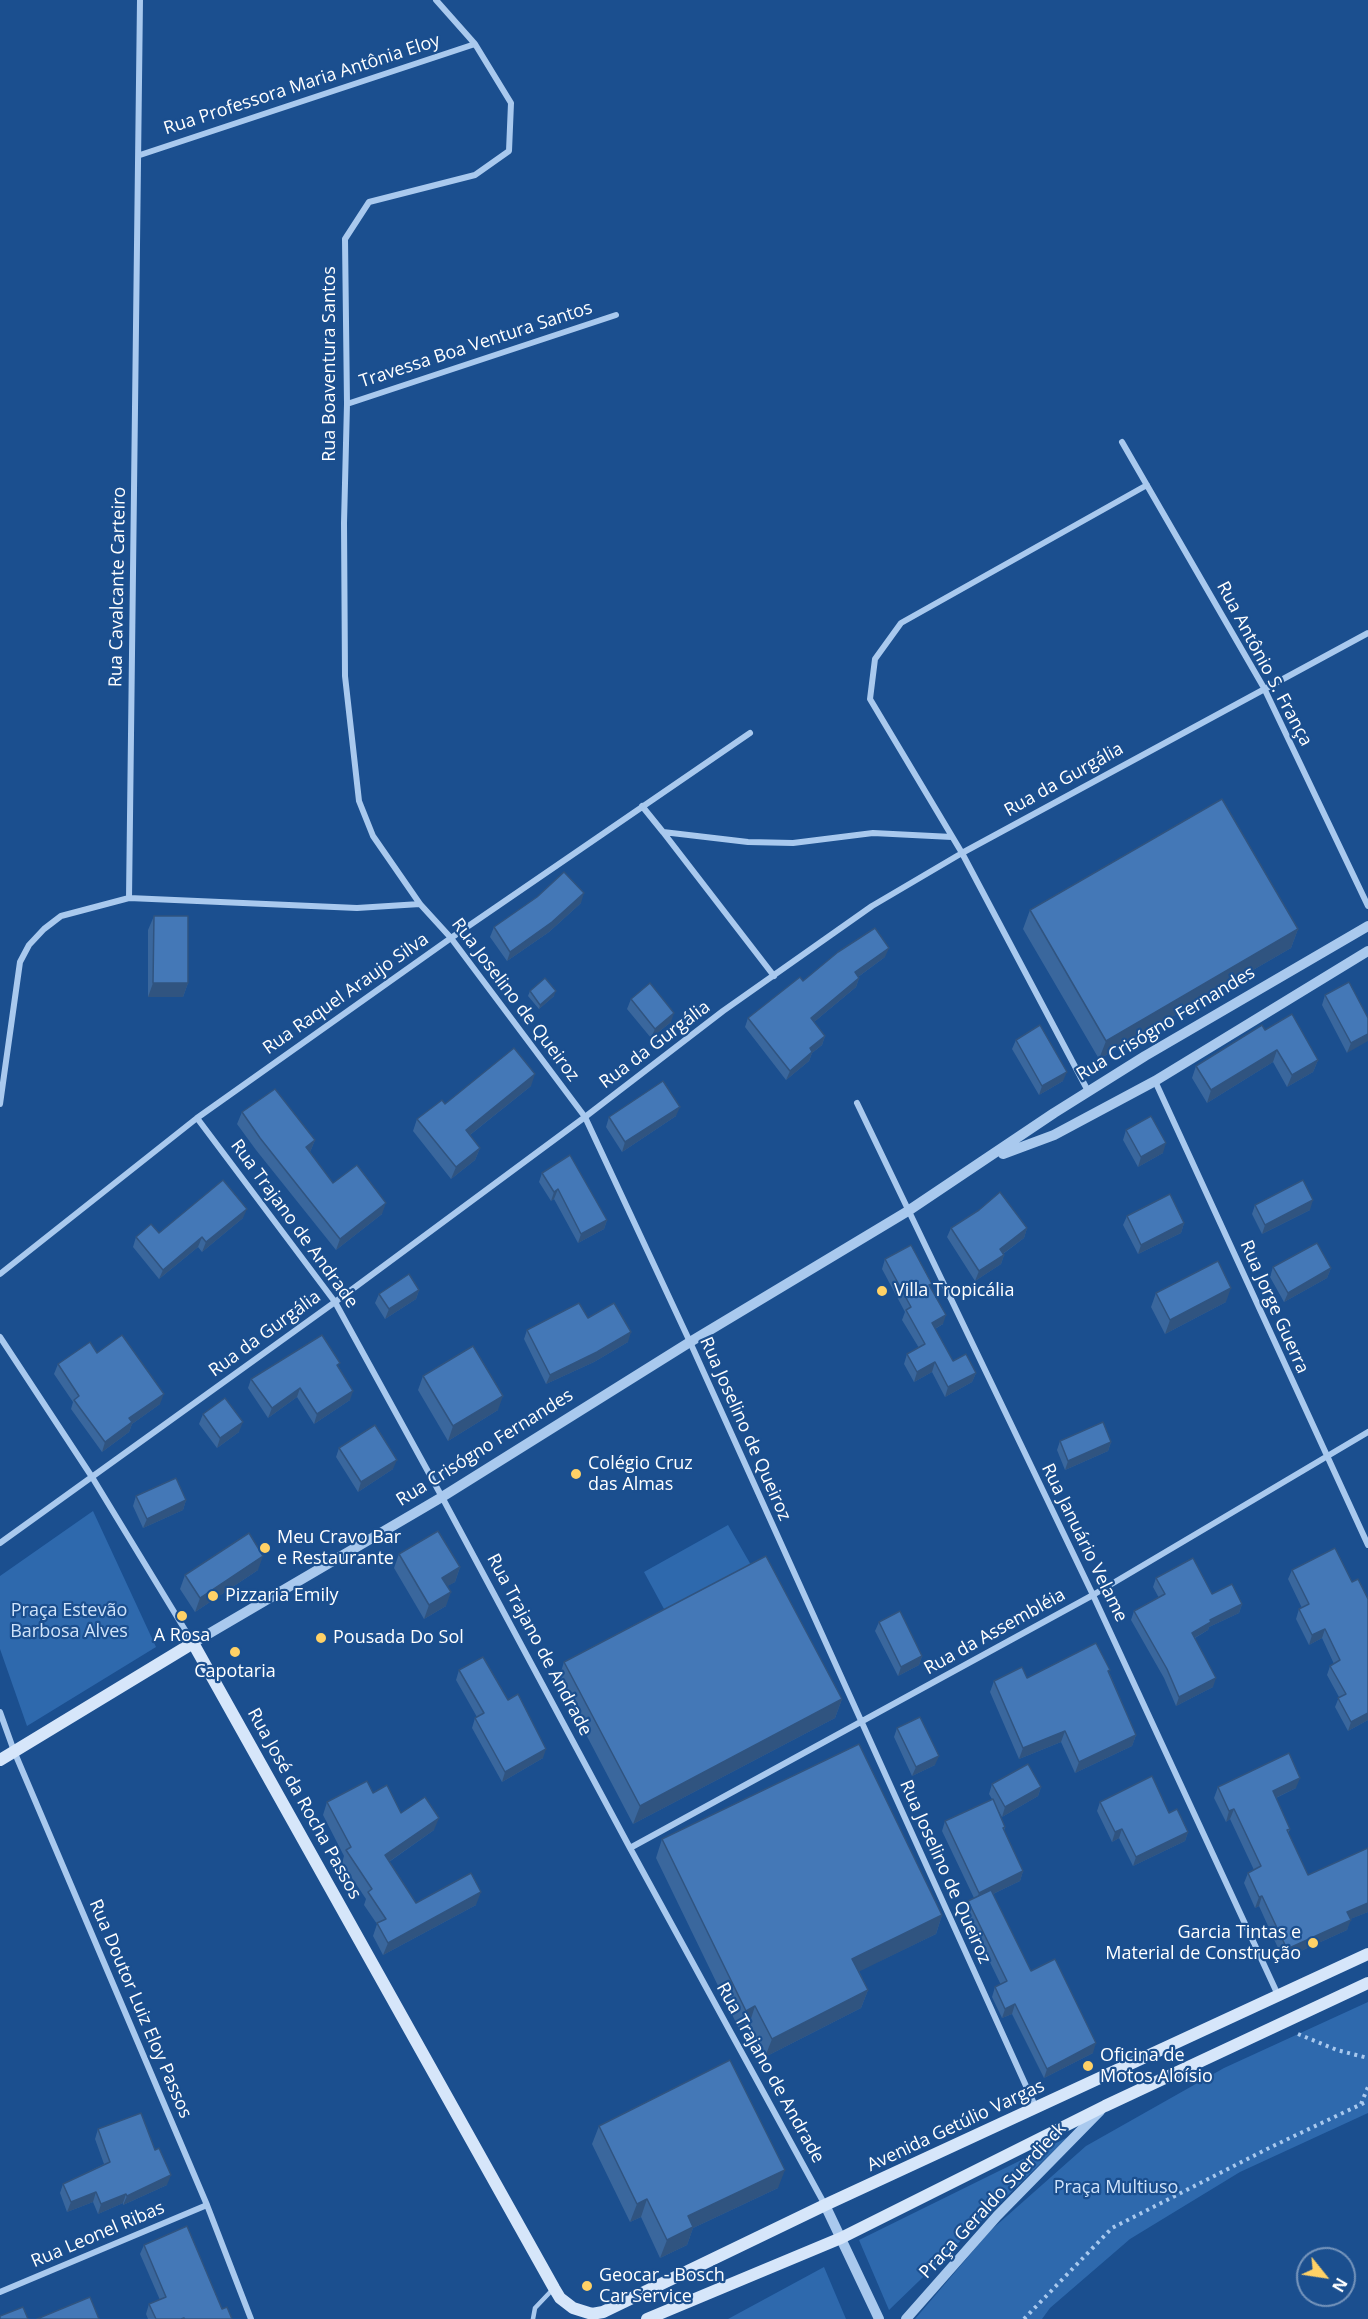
<!DOCTYPE html>
<meta charset="utf-8">
<style>
body{margin:0}
#map{position:relative;width:1368px;height:2319px;overflow:hidden;background:#1b4f8f;font-family:"Open Sans",sans-serif}
canvas{display:block}
.north{position:absolute;left:1296px;top:2247px;width:60px;height:60px;box-sizing:border-box;background:#1b4f8f;border:2px solid #7695bc;border-radius:50%;rotate:120deg;font-size:16px;font-weight:700;line-height:24px;text-align:center;color:#fff}
.north::after{content:'';display:block;margin:auto;width:21px;height:27px;background:#ffd166;clip-path:polygon(50% 0,100% 100%,50% 72%,0 100%)}
</style>
<div id="map">
<canvas width="1368" height="2319"></canvas>
<div class="north">N</div>
</div>
<script>
const ctx = document.querySelector('canvas').getContext('2d');
ctx.lineJoin = 'round';
function fill(path, color) {
  ctx.fillStyle = color;
  ctx.fill(path, 'evenodd');
}
function shape(rows) {
  const path = new Path2D();
  for (const r of rows) {
    path.moveTo(r[0], r[1]);
    for (let i = 2; i < r.length; i += 2) path.lineTo(r[i], r[i + 1]);
  }
  return path;
}
function stroke(path, color, width, dash) {
  ctx.strokeStyle = color;
  ctx.lineWidth = width;
  ctx.lineCap = dash ? 'butt' : 'round';
  ctx.setLineDash(dash || []);
  ctx.stroke(path);
}
function drawText(font, color, halo, rows, align = 'center') {
  ctx.font = font + ' "Open Sans",sans-serif';
  ctx.lineWidth = 4.5;
  ctx.setLineDash([]);
  ctx.textBaseline = 'middle';
  ctx.strokeStyle = halo;
  ctx.fillStyle = color;
  for (const [text, x, y, turn = 0] of rows) {
    ctx.save();
    ctx.translate(x, y);
    ctx.rotate((+turn || 0) * Math.PI / 180);
    ctx.textAlign = isNaN(turn) ? turn : align;
    if (halo) ctx.strokeText(text, 0, 0);
    ctx.fillText(text, 0, 0);
    ctx.restore();
  }
}
fill(shape([
 [93,1511,156,1647,27,1726,0,1649,0,1576],
 [728,1525,755,1572,670,1620,644,1572],
 [1368,2002,1368,2113,1240,2172,1130,2239,1050,2308,1042,2319,915,2319,990,2231,1086,2146,1224,2068],
 [1068,2137,889,2310,859,2240],
 [824,2267,846,2319,728,2319]
]), '#2e69ad');
stroke(shape([
 [1298,2034,1337,2050,1368,2058],
 [1361,2104,1368,2087],
 [1024,2319,1112,2228,1271,2147,1368,2101]
]), '#a9c9ee', 4, [3, 4.5]);
stroke(shape([
 [533,2319,535,2308,554,2288]
]), '#a9c9ee', 4.5);
stroke(shape([
 [436,0,475,44,511,103,509,151,475,175,369,202,345,239,347,404,344,523,345,676,359,801,373,836,420,904,451,938,585,1117,690,1342,1036,2108],
 [140,155,475,44],
 [347,404,616,315],
 [1122,442,1264,688,1368,906],
 [642,806,663,832,748,842,793,843,873,833,952,837],
 [663,832,774,976],
 [129,898,140,0],
 [1155,1081,1368,1545],
 [1088,1091,962,853,870,699,875,659,901,623,1147,485],
 [857,1103,1093,1595,1278,1995],
 [0,1104,20,962,29,945,44,929,61,916,129,898,357,908,420,904],
 [197,1118,335,1302,442,1497,630,1848,825,2205],
 [0,1274,197,1118,451,938,750,733],
 [0,1337,92,1477,193,1643],
 [0,1543,335,1302,585,1117,723,1011,872,906,962,853,1368,633],
 [0,1712,14,1751,207,2205,251,2319],
 [630,1848,1093,1595,1368,1432],
 [0,2292,207,2205]
]), '#a9c9ee', 6);
stroke(shape([
 [1003,1154,1054,1135,1155,1081,1368,951],
 [193,1643,442,1497,690,1342,908,1211,1054,1113,1145,1056,1368,926],
 [825,2205,879,2319],
 [906,2319,997,2216,1100,2111]
]), '#a9c9ee', 10);
stroke(shape([
 [0,1760,193,1643,554,2288,560,2298,573,2308,592,2314,603,2312,825,2205,1368,1954],
 [647,2319,841,2238,1105,2106,1368,1983]
]), '#d6e6fa', 12);
fill(shape([
 [581,903,549,932,507,961,490,937,494,927],
 [1030,910,1298,929,1291,948,1099,1059,1023,929],
 [154,916,188,983,183,997,148,997,148,930],
 [885,957,858,977,859,978,856,987,814,1022,825,1036,822,1045,812,1053,809,1061,786,1080,745,1027,748,1018,803,981],
 [530,991,554,996,539,1009,528,996],
 [1325,995,1368,1018,1347,1053,1322,1005],
 [631,999,671,1022,651,1038,627,1009],
 [1265,1030,1318,1060,1313,1072,1287,1087,1273,1062,1207,1103,1192,1078,1196,1066],
 [1016,1040,1063,1081,1039,1095,1012,1049],
 [531,1086,470,1135,480,1148,475,1160,451,1179,413,1131,417,1119,445,1104],
 [242,1112,315,1140,310,1152,333,1183,382,1214,336,1250,256,1150,237,1124],
 [676,1116,622,1152,606,1127,609,1117],
 [1126,1130,1163,1153,1138,1167,1123,1140],
 [542,1173,607,1220,604,1229,578,1243,554,1199,551,1201,539,1182],
 [1255,1205,1310,1210,1262,1234,1252,1214],
 [1127,1216,1184,1223,1181,1233,1138,1254,1123,1225],
 [243,1218,202,1252,198,1247,159,1279,133,1247,136,1237],
 [951,1228,1027,1228,1024,1238,1003,1254,1004,1255,1001,1264,975,1281,947,1237],
 [885,1259,931,1287,943,1324,935,1329,953,1361,976,1373,972,1382,945,1397,932,1372,914,1382,904,1364,907,1354,919,1348,902,1320,905,1312,882,1269],
 [1273,1267,1331,1268,1327,1278,1284,1302,1270,1277],
 [419,1290,416,1299,385,1319,375,1303,379,1294],
 [1156,1293,1226,1302,1165,1334,1151,1307],
 [527,1330,628,1342,594,1362,546,1384,524,1339],
 [97,1353,160,1404,132,1424,129,1432,102,1452,71,1409,73,1402,54,1374,58,1364],
 [338,1367,350,1400,314,1424,297,1397,268,1418,248,1388,251,1379],
 [423,1376,498,1410,448,1441,418,1390],
 [203,1414,239,1432,217,1448,199,1424],
 [1060,1441,1111,1442,1108,1451,1065,1470,1057,1450],
 [339,1448,393,1469,358,1492,336,1457],
 [136,1496,186,1500,183,1510,143,1528,133,1506],
 [399,1554,460,1567,455,1582,447,1586,446,1606,424,1619,394,1568],
 [258,1570,195,1612,180,1589,185,1575],
 [1292,1570,1352,1582,1368,1599,1368,1720,1348,1731,1335,1707,1339,1697,1327,1675,1330,1666,1334,1664,1322,1638,1309,1645,1296,1619,1299,1609,1302,1608,1288,1579],
 [1156,1578,1212,1594,1242,1604,1239,1613,1209,1627,1208,1630,1195,1638,1213,1687,1176,1706,1164,1678,1131,1620,1134,1611,1159,1598,1153,1587],
 [879,1622,922,1656,919,1665,898,1676,875,1631],
 [564,1662,842,1699,835,1718,633,1824,558,1681],
 [459,1670,508,1700,543,1758,502,1782,472,1728,475,1718,477,1717,456,1680],
 [1109,1672,1136,1735,1132,1746,1075,1773,1061,1742,1019,1759,990,1692,994,1681],
 [897,1728,935,1765,912,1776,894,1737],
 [992,1784,1041,1787,1038,1796,1002,1817,997,1808,1005,1827,1004,1831,1023,1871,1020,1881,993,1894,1031,1971,1093,2053,1044,2078,1012,2014,1002,2018,992,1997,995,1987,1001,1985,965,1911,968,1901,974,1898,942,1831,945,1821,992,1799,989,1794],
 [1218,1787,1296,1788,1276,1798,1290,1829,1288,1834,1308,1875,1368,1848,1368,1912,1350,1919,1347,1930,1283,1959,1259,1906,1255,1908,1244,1883,1248,1873,1254,1870,1230,1819,1226,1822,1214,1798],
 [373,1793,401,1813,434,1830,389,1862,416,1903,476,1905,383,1955,373,1936,377,1924,364,1905,366,1899,342,1863,344,1856,323,1815,327,1802],
 [1100,1802,1169,1813,1188,1832,1185,1841,1133,1866,1119,1838,1112,1842,1097,1811],
 [662,1839,942,1915,936,1934,859,1971,868,1990,861,2008,765,2057,749,2025,739,2029,656,1858],
 [599,2126,778,2188,693,2228,687,2245,660,2258,641,2217,630,2222,592,2144],
 [98,2129,167,2185,123,2205,123,2203,98,2214,93,2202,67,2212,60,2193,63,2184,104,2164,95,2139],
 [144,2245,222,2309,232,2319,148,2319,146,2314,149,2304,160,2300,140,2254]
]), '#3a679d');
fill(shape([
 [584,893,581,903,549,932,507,961,510,952],
 [1298,929,1291,948,1099,1059,1106,1041],
 [889,948,885,957,851,982,855,972],
 [859,978,856,987,808,1027,811,1018],
 [153,983,188,983,183,997,148,997],
 [556,991,554,996,539,1009,540,1005],
 [674,1013,671,1022,651,1038,655,1029],
 [1368,1034,1368,1041,1347,1053,1351,1043],
 [825,1036,822,1045,812,1053,809,1061,786,1080,790,1071,810,1048],
 [1277,1050,1273,1062,1207,1103,1211,1090],
 [1318,1060,1313,1072,1287,1087,1292,1075],
 [1067,1072,1063,1081,1039,1095,1042,1086],
 [535,1074,531,1086,461,1142,466,1130],
 [680,1107,676,1116,622,1152,625,1142],
 [315,1140,310,1152,301,1159,306,1147],
 [1166,1143,1163,1153,1138,1167,1141,1157],
 [480,1148,475,1160,451,1179,456,1167],
 [558,1189,554,1199,551,1201,554,1192],
 [1313,1200,1310,1210,1262,1234,1265,1225],
 [386,1203,382,1214,336,1250,340,1239],
 [247,1209,243,1218,202,1252,206,1242],
 [607,1220,604,1229,578,1243,581,1234],
 [1184,1223,1181,1233,1138,1254,1141,1245],
 [1027,1228,1024,1238,997,1258,1000,1249],
 [202,1237,198,1247,159,1279,163,1270],
 [1004,1255,1001,1264,975,1281,979,1271],
 [1331,1268,1327,1278,1284,1302,1288,1293],
 [1231,1288,1226,1302,1165,1334,1170,1320],
 [419,1290,416,1299,385,1319,389,1309],
 [946,1315,943,1324,929,1332,932,1323],
 [631,1332,628,1342,594,1362,546,1384,550,1375],
 [935,1362,932,1372,914,1382,917,1372],
 [976,1373,972,1382,945,1397,948,1387],
 [300,1388,297,1397,268,1418,272,1408],
 [353,1391,350,1400,314,1424,317,1414],
 [164,1394,160,1404,132,1424,129,1432,102,1452,105,1442,129,1418],
 [503,1396,498,1410,448,1441,453,1426],
 [243,1422,239,1432,217,1448,220,1438],
 [1111,1442,1108,1451,1065,1470,1068,1461],
 [397,1460,393,1469,358,1492,361,1482],
 [186,1500,183,1510,143,1528,147,1519],
 [263,1556,258,1570,195,1612,200,1598],
 [460,1567,455,1582,437,1592,442,1578],
 [451,1592,446,1606,424,1619,429,1605],
 [1242,1604,1239,1613,1209,1627,1208,1630,1189,1641,1192,1633,1210,1620],
 [1325,1629,1322,1638,1309,1645,1312,1635],
 [922,1656,919,1665,898,1676,901,1667],
 [1216,1678,1213,1687,1176,1706,1179,1697],
 [842,1699,835,1718,633,1824,640,1806],
 [1368,1713,1368,1720,1348,1731,1351,1722],
 [1065,1731,1061,1742,1019,1759,1023,1748],
 [1136,1735,1132,1746,1075,1773,1079,1762],
 [546,1749,543,1758,502,1782,505,1772],
 [939,1756,935,1765,912,1776,916,1767],
 [1300,1778,1296,1788,1269,1801,1273,1791],
 [1041,1787,1038,1796,1002,1817,1005,1807],
 [1234,1809,1230,1819,1226,1822,1229,1811],
 [439,1818,434,1830,380,1868,385,1855],
 [1122,1829,1119,1838,1112,1842,1115,1832],
 [1188,1832,1185,1841,1133,1866,1136,1857],
 [1023,1871,1020,1881,976,1902,979,1893],
 [481,1892,476,1905,383,1955,388,1943],
 [1262,1896,1259,1906,1255,1908,1259,1897],
 [1368,1903,1368,1912,1343,1922,1347,1912],
 [942,1915,936,1934,846,1978,852,1959],
 [1351,1920,1347,1930,1283,1959,1287,1949],
 [868,1990,861,2008,765,2057,772,2039],
 [1015,2004,1012,2014,1002,2018,1005,2009],
 [755,2006,749,2025,739,2029,746,2011],
 [1096,2043,1093,2053,1044,2078,1047,2069],
 [785,2170,778,2188,693,2228,687,2245,660,2258,667,2240,688,2216],
 [171,2175,167,2185,123,2205,127,2196],
 [96,2192,93,2202,67,2212,71,2202],
 [126,2194,123,2203,98,2214,101,2204],
 [647,2199,641,2217,630,2222,637,2204]
]), '#305480');
const building = shape([
 [1222,799,1298,929,1106,1041,1030,910,1222,799],
 [564,872,584,893,552,922,510,952,494,927,537,897,564,872],
 [154,916,188,916,188,983,153,983,154,916],
 [875,928,889,948,855,972,859,978,811,1018,825,1036,810,1048,812,1052,790,1071,748,1018,800,977,803,981,838,952,875,928],
 [545,978,556,991,540,1005,530,991,545,978],
 [1349,982,1368,1018,1368,1034,1351,1043,1325,995,1349,982],
 [650,983,674,1013,655,1029,631,999,650,983],
 [1292,1014,1318,1060,1292,1075,1277,1050,1211,1090,1196,1066,1262,1025,1265,1030,1292,1014],
 [1040,1025,1067,1072,1042,1086,1016,1040,1040,1025],
 [514,1048,535,1074,466,1130,480,1148,456,1167,417,1119,442,1100,445,1104,514,1048],
 [663,1081,680,1107,625,1142,609,1117,663,1081],
 [275,1089,315,1140,306,1147,333,1183,357,1165,386,1203,340,1239,260,1138,242,1112,275,1089],
 [1151,1116,1166,1143,1141,1157,1126,1130,1151,1116],
 [570,1155,607,1220,581,1234,558,1189,554,1192,542,1173,570,1155],
 [223,1180,247,1209,206,1242,202,1237,163,1270,136,1237,151,1224,159,1233,223,1180],
 [1303,1180,1313,1200,1265,1225,1255,1205,1303,1180],
 [1000,1192,1027,1228,1000,1249,1004,1255,979,1271,951,1228,979,1210,1000,1192],
 [1170,1194,1184,1223,1141,1245,1127,1216,1170,1194],
 [1317,1243,1331,1268,1288,1293,1273,1267,1317,1243],
 [911,1245,932,1284,929,1285,946,1315,932,1323,953,1361,966,1354,976,1373,948,1387,935,1362,917,1372,907,1354,925,1344,906,1310,911,1307,885,1259,911,1245],
 [1218,1261,1231,1288,1170,1320,1156,1293,1218,1261],
 [409,1274,419,1290,389,1309,379,1294,409,1274],
 [579,1303,588,1318,614,1303,631,1332,597,1352,550,1375,527,1330,579,1303],
 [122,1335,164,1394,129,1418,132,1422,105,1442,74,1400,79,1396,58,1364,90,1342,97,1353,122,1335],
 [322,1335,340,1363,337,1365,353,1391,317,1414,300,1388,272,1408,251,1379,322,1335],
 [473,1346,503,1396,453,1426,423,1376,473,1346],
 [225,1398,243,1422,220,1438,203,1414,225,1398],
 [1103,1422,1111,1442,1068,1461,1060,1441,1103,1422],
 [375,1425,397,1460,361,1482,339,1448,375,1425],
 [176,1478,186,1500,147,1519,136,1496,176,1478],
 [438,1531,460,1567,442,1578,451,1592,429,1605,399,1554,438,1531],
 [249,1533,263,1556,200,1598,185,1575,249,1533],
 [1335,1548,1352,1582,1358,1579,1368,1599,1368,1713,1351,1722,1338,1698,1346,1694,1330,1666,1340,1660,1325,1629,1312,1635,1299,1609,1309,1604,1292,1570,1335,1548],
 [766,1556,842,1699,640,1806,564,1662,766,1556],
 [1193,1558,1212,1594,1232,1584,1242,1604,1210,1620,1211,1622,1192,1633,1216,1678,1179,1697,1167,1669,1134,1611,1165,1594,1156,1578,1193,1558],
 [900,1611,922,1656,901,1667,879,1622,900,1611],
 [1096,1643,1110,1670,1108,1671,1136,1735,1079,1762,1065,1731,1023,1748,994,1681,1022,1667,1027,1678,1096,1643],
 [483,1657,508,1700,518,1694,546,1749,505,1772,475,1718,484,1713,459,1670,483,1657],
 [920,1717,939,1756,916,1767,897,1728,920,1717],
 [859,1744,942,1915,852,1959,868,1990,772,2039,755,2006,746,2011,662,1839,859,1744],
 [1289,1753,1300,1778,1273,1791,1290,1829,1287,1830,1308,1875,1368,1848,1368,1903,1347,1912,1351,1920,1287,1949,1262,1896,1259,1897,1248,1873,1261,1866,1234,1809,1229,1811,1218,1787,1289,1753],
 [1028,1764,1041,1787,1005,1807,992,1784,1028,1764],
 [1152,1776,1169,1813,1177,1809,1188,1832,1136,1857,1122,1829,1115,1832,1100,1802,1152,1776],
 [367,1781,373,1793,387,1785,401,1813,425,1797,439,1818,385,1855,416,1903,471,1873,481,1892,388,1943,377,1923,386,1919,368,1892,372,1889,346,1850,351,1847,327,1802,367,1781],
 [993,1799,1005,1827,1003,1828,1023,1871,979,1893,945,1821,993,1799],
 [991,1890,1031,1971,1055,1959,1096,2043,1047,2069,1015,2004,1005,2009,995,1987,1007,1981,968,1901,991,1890],
 [730,2060,785,2170,688,2216,693,2227,667,2240,647,2199,637,2204,599,2126,730,2060],
 [141,2113,155,2150,159,2148,171,2175,127,2196,126,2194,101,2204,96,2192,71,2202,63,2184,110,2162,98,2129,141,2113],
 [187,2226,222,2309,227,2307,232,2319,185,2319,184,2318,181,2319,156,2319,149,2304,166,2297,144,2245,187,2226],
 [90,2297,99,2319,37,2319,90,2297],
 [23,2307,28,2319,0,2319,0,2316,23,2307]
]);
fill(building, '#4478b7');
stroke(building, '#305480', 1.5);
for (const [x, y, r, color] of [
 [882,1291,6,"#ffd166"],
 [576,1474,6,"#ffd166"],
 [265,1548,6,"#ffd166"],
 [213,1596,6,"#ffd166"],
 [182,1616,6,"#ffd166"],
 [321,1638,6,"#ffd166"],
 [235,1652,6,"#ffd166"],
 [1313,1943,6,"#ffd166"],
 [1088,2066,6,"#ffd166"],
 [587,2286,6,"#ffd166"]
]) {
  const dot = new Path2D();
  dot.arc(x, y, r, 0, 2 * Math.PI);
  ctx.fillStyle = color;
  ctx.fill(dot);
  stroke(dot, '#1b4f8f', 2);
}
drawText('18px', '#fff', '#1b4f8f', [
 ["Rua Professora Maria Antônia Eloy",302,85,-18],
 ["Travessa Boa Ventura Santos",476,345,-18],
 ["Rua Boaventura Santos",330,364,-90],
 ["Rua Cavalcante Carteiro",118,587,-89],
 ["Rua Antônio S. França",1264,664,62],
 ["Rua da Gurgália",1064,780,-29],
 ["Rua Raquel Araujo Silva",346,994,-35],
 ["Rua Joselino de Queiroz",515,1000,53],
 ["Rua Crisógno Fernandes",1166,1024,-31],
 ["Rua da Gurgália",655,1045,-37],
 ["Rua Trajano de Andrade",294,1224,54],
 ["Rua Jorge Guerra",1274,1307,66],
 ["Rua da Gurgália",265,1334,-36],
 ["Rua Joselino de Queiroz",745,1429,66],
 ["Rua Crisógno Fernandes",485,1448,-32],
 ["Rua Januário Velame",1084,1543,64],
 ["Rua da Assembléia",995,1632,-29],
 ["Rua Trajano de Andrade",539,1645,62],
 ["Rua José da Rocha Passos",304,1804,61],
 ["Rua Joselino de Queiroz",945,1872,66],
 ["Rua Doutor Luiz Eloy Passos",140,2009,67],
 ["Rua Trajano de Andrade",770,2073,61],
 ["Avenida Getúlio Vargas",956,2126,-25],
 ["Praça Geraldo Suerdieck",993,2201,-47],
 ["Rua Leonel Ribas",98,2235,-23]
]);
drawText('18px', '#fff', '#1b4f8f', [
 ["Villa Tropicália",894,1291],
 ["Colégio Cruz",588,1464],
 ["das Almas",588,1485],
 ["Meu Cravo Bar",277,1538],
 ["e Restaurante",277,1559],
 ["Pizzaria Emily",225,1596],
 ["A Rosa",182,1636,"center"],
 ["Pousada Do Sol",333,1638],
 ["Capotaria",235,1672,"center"],
 ["Garcia Tintas e",1301,1933,"right"],
 ["Material de Construção",1301,1954,"right"],
 ["Oficina de",1100,2056],
 ["Motos Aloísio",1100,2077],
 ["Geocar - Bosch",599,2276],
 ["Car Service",599,2297]
], 'left');
drawText('18px', '#cfe3fa', '#1b4f8f', [
 ["Praça Estevão",69,1611],
 ["Barbosa Alves",69,1632],
 ["Praça Multiuso",1116,2188]
]);
</script>
